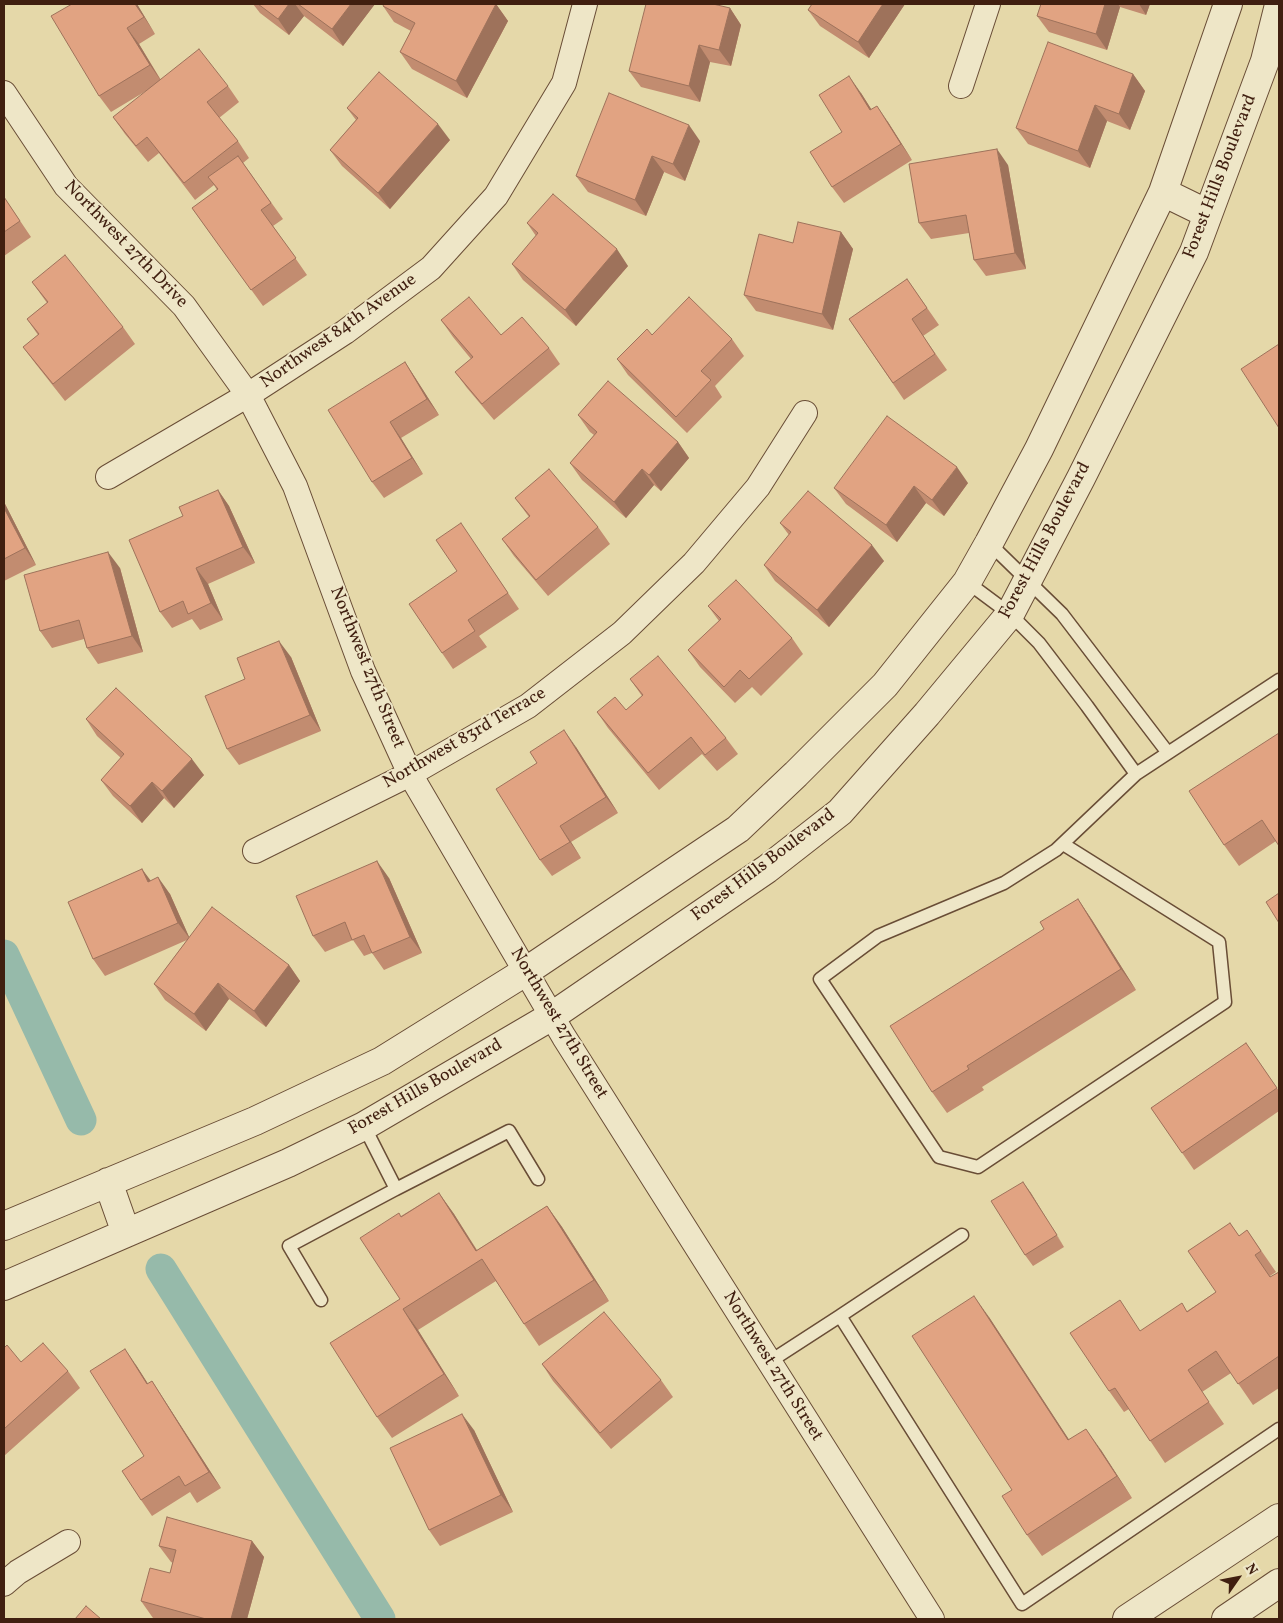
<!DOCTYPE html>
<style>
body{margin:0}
#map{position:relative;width:1283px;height:1623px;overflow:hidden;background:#e5d8a9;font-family:Vollkorn,serif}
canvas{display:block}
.frame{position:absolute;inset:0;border:5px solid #401f10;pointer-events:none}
.north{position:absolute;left:1213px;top:1553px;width:50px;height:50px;-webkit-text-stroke:4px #eee6c7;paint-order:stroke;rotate:57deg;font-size:14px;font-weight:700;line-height:20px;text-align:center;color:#401f10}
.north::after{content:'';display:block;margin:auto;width:18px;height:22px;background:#401f10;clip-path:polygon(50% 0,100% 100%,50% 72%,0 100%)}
</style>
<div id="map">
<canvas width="1283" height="1623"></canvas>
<div class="frame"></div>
<div class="north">N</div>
</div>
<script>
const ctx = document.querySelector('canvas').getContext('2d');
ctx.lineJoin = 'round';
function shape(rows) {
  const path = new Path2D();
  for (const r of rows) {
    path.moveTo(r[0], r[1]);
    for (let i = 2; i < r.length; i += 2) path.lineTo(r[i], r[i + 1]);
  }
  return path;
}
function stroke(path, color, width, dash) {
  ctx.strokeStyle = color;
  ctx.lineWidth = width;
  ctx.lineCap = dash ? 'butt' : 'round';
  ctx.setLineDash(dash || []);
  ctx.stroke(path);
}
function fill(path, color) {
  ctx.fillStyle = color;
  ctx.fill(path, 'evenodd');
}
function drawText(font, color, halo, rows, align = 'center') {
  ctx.font = font + ' Vollkorn,serif';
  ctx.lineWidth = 4;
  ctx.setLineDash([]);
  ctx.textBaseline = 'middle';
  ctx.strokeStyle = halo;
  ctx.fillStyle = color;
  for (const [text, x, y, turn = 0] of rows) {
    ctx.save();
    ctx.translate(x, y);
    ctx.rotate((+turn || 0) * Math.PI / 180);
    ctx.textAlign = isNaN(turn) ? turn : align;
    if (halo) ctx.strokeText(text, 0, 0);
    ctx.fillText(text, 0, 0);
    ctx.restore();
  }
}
stroke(shape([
 [4,955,81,1120],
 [161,1269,380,1619]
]), '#96baaa', 31);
const service = shape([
 [989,543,1062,614,1168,753],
 [967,582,1010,614,1039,643,1087,706,1136,774],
 [1063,844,1219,942,1225,1002,978,1167,939,1157,820,979,878,936,1004,883,1056,850,1136,774,1279,680],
 [364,1126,396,1189,509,1131,538,1179],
 [321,1300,289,1246,396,1189],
 [840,1316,962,1235],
 [769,1362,840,1316,1022,1604,1279,1429]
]);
const minor = shape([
 [961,86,988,4],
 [4,93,66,186,184,306,248,395,295,486,363,671,410,774,564,1037,932,1619],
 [108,477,248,395,345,332,431,268,496,196,564,83,585,4],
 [255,851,410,774,528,706,622,633,694,563,758,487,805,413],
 [4,1584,18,1572,68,1542]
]);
const tertiary = shape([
 [1163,192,1208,214],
 [108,1182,126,1233],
 [4,1226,255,1121,382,1061,525,972,738,829,796,774,885,685,967,582,989,543,1039,449,1163,192,1228,4],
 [4,1286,288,1163,364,1126,552,1016,767,869,840,812,927,714,1010,614,1081,478,1194,252,1265,61,1279,5],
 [1127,1619,1279,1518],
 [1226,1619,1279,1583]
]);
stroke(service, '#694d36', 15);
stroke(minor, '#694d36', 26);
stroke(tertiary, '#694d36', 30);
stroke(service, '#eee6c7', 12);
stroke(minor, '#eee6c7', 24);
stroke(tertiary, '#eee6c7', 28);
fill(shape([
 [137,4,155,34,139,44,161,80,228,86,239,102,219,118,238,141,249,158,243,163,283,219,273,226,307,275,263,306,192,208,217,190,214,185,195,200,159,153,148,162,125,134,113,117,151,88,111,112,99,96],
 [253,4,375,4,343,46,304,16,289,35,260,13],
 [496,4,508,21,467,98,412,69,400,52,411,31,394,22,383,6],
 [812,4,905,4,869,58,820,26,808,10],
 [1041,4,1150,4,1146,15,1120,7,1107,50,1049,32,1037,16],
 [730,8,741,25,731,66,710,62,700,102,641,87,629,71],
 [1133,74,1145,91,1130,130,1107,121,1090,168,1028,144,1016,128],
 [861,93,871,109,888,122,912,160,844,203,832,187,842,132],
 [347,108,450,140,390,209,342,166,330,150,356,120],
 [700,141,685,181,664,172,646,216,588,192,576,176],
 [1008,165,1026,269,986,276,974,260,969,233,931,239,919,223],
 [4,197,31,237,4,256],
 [527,223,628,266,576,326,523,280,512,264,536,236],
 [841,232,853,249,833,330,756,311,744,295,793,243],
 [907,279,939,325,923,336,947,370,904,400,849,319],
 [32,282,123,327,135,344,65,401,35,363,23,347,38,335,27,319,47,303],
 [441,320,501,335,549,348,560,364,494,420,467,388,455,372,471,359,453,337],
 [732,339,744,356,715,386,722,397,687,433,628,375,617,359],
 [405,362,416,379,439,415,401,438,423,474,384,498,372,482],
 [578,415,678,442,689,458,661,491,654,485,626,518,582,480,570,463,594,435,590,432],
 [968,483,944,516,926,503,897,542,846,504,834,488],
 [218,490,229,506,255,563,208,584,223,620,200,630,192,619,172,628,160,612,183,516],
 [515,498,598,527,610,544,548,596,514,556,502,539,529,517],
 [4,502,36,565,4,581],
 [780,523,884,561,829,627,775,581,764,565,789,535],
 [472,540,519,609,479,636,487,647,453,669,442,653,457,571],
 [120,568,143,652,98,664,87,648,84,639,52,648,40,631],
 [708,606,792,638,803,654,761,696,752,687,735,703,700,667,688,650,719,621],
 [291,657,321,731,239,765,227,749,245,679],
 [630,679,726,738,738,754,717,771,702,754,659,790,608,728,597,712,626,710,642,696],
 [86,719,204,775,174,808,164,798,142,823,113,796,101,780,121,758,97,736],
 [1279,733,1276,841,1239,866,1224,845],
 [576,747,618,813,571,842,581,858,552,876,540,860],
 [142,869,150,881,170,894,189,937,289,965,300,981,266,1027,229,999,206,1031,165,1000,154,984,187,940,105,976,93,959],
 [389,878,422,953,384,970,372,953,364,956,353,940,325,952,313,936],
 [1078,899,1092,920,1136,990,982,1087,984,1090,947,1113,932,1092,1044,929],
 [1246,1043,1279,1091,1279,1111,1194,1170,1151,1108],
 [1023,1182,1064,1247,1033,1266,1025,1255],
 [439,1193,454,1214,477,1250,547,1206,562,1227,609,1301,539,1346,524,1324,496,1281,418,1330,459,1396,392,1438,377,1417,400,1299,401,1216],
 [1230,1223,1239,1236,1247,1230,1276,1272,1270,1276,1271,1277,1279,1272,1279,1388,1253,1405,1231,1373,1202,1392,1224,1424,1165,1463,1129,1409,1124,1412,1109,1391,1141,1331,1187,1311,1216,1292],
 [989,1317,1069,1440,1101,1450,1132,1498,1042,1556,1027,1535,1012,1490],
 [4,1348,21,1362,68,1371,80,1388,4,1456],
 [542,1364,661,1380,673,1397,611,1449,553,1381],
 [136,1365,148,1384,152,1381,163,1398,221,1488,197,1503,190,1492,152,1516,141,1500,144,1456],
 [474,1430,513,1512,440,1546,429,1530],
 [252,1541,264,1557,247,1619,159,1619,153,1618,141,1601,170,1573,173,1563,171,1562,159,1546]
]), '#c28c70');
fill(shape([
 [135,4,137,4,155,34,144,17],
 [289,4,295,4,304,16,289,35,278,19],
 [351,4,375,4,343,46,332,29],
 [496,4,508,21,467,98,456,81],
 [883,4,905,4,869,58,858,42],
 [1105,4,1118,4,1120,7,1107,50,1096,34],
 [1139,4,1150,4,1146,15],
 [730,8,741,25,731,66,719,50],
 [127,28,139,44,161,81,150,65],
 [699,45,710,62,700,102,689,86],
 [1133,74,1145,91,1130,130,1119,114],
 [849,76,861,93,882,126,870,110],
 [1095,105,1107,121,1090,168,1078,151],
 [877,106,888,122,912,160,901,144],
 [438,124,450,140,390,209,378,193],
 [689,125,700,141,685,181,673,164],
 [997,149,1008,165,1026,269,1015,253],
 [652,156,664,172,646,216,635,200],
 [841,232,853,249,833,330,822,314],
 [617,249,628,266,576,326,565,310],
 [405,362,416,379,439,415,427,399],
 [390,422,401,438,423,474,412,458],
 [678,442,689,458,661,491,649,475],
 [957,467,968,483,944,516,932,500],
 [642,469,654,485,626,518,614,502],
 [914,486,926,503,897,542,886,525],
 [218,490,229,506,255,563,243,547],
 [4,502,36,565,25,548,4,508],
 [872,545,884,561,829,627,817,610],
 [108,552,120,568,143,652,132,636],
 [196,568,208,584,223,620,211,603],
 [279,641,291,657,321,731,310,715],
 [564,730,576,747,618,813,606,797],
 [192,759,204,775,174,808,162,791],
 [152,782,164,798,142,823,130,806],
 [560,826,571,842,581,858,570,842],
 [377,861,389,878,422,953,410,937],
 [142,869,154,885,148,882],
 [158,877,170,894,190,939,178,923],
 [1078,899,1092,920,1136,990,1121,969],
 [289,965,300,981,266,1027,254,1011],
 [218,983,229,999,206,1031,194,1014],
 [1023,1182,1031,1193,1064,1247,1057,1235],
 [439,1193,454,1214,482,1259,481,1259],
 [547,1206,562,1227,609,1301,594,1280],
 [974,1296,989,1317,1083,1461,1068,1440],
 [403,1309,418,1330,459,1396,444,1374],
 [125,1349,136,1365,159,1401,147,1384],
 [152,1381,163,1398,221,1488,209,1472],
 [462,1414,474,1430,513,1512,501,1495],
 [1086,1429,1101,1450,1132,1498,1117,1476],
 [252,1541,264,1557,247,1619,231,1619]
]), '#9e725b');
const building = shape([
 [72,4,135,4,144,17,127,28,150,65,99,96,51,16,72,4],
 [258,4,289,4,278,19,258,4],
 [298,4,351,4,332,29,298,4],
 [384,4,496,4,456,81,400,52,415,23,383,6,384,4],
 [646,4,713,4,730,8,719,50,699,45,689,86,629,71,646,4],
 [812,4,883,4,858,42,808,10,812,4],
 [1041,4,1105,4,1096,34,1037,16,1041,4],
 [1048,42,1133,74,1119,114,1095,105,1078,151,1016,128,1048,42],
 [199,49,228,86,207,102,238,141,184,183,147,137,136,146,113,117,199,49],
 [379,72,438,124,378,193,330,150,358,118,347,108,379,72],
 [849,76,870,110,877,106,901,144,832,187,810,152,842,132,819,95,849,76],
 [609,93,689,125,673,164,652,156,635,200,576,176,609,93],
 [997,149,1015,253,974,260,966,215,919,223,909,164,997,149],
 [238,156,271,203,261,210,296,258,251,290,192,208,218,189,208,177,238,156],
 [553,194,617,249,565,310,512,264,538,233,527,223,553,194],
 [4,197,20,221,4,232,4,197],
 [798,222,841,232,822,314,744,295,759,234,793,243,798,222],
 [65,255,123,327,53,384,23,347,39,334,27,319,48,302,32,282,65,255],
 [907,279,927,308,912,319,935,354,893,383,849,319,907,279],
 [469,297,501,335,522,317,549,348,482,404,455,372,473,357,441,320,469,297],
 [689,297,732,339,701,371,711,380,676,417,617,359,647,329,652,335,689,297],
 [1279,344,1279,428,1241,369,1279,344],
 [405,362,427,399,390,422,412,458,372,482,328,410,405,362],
 [608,381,678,442,649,475,642,469,614,502,570,463,597,432,578,415,608,381],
 [887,416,957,467,932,500,914,486,886,525,834,488,887,416],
 [549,469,598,527,536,580,502,539,530,516,515,498,549,469],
 [218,490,243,547,196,568,211,603,188,614,183,601,160,612,129,540,183,516,179,507,218,490],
 [808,491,872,545,817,610,764,565,791,532,780,523,808,491],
 [4,508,25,548,4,559,4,508],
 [461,523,508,593,468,620,475,631,442,653,409,604,457,571,436,540,461,523],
 [108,552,132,636,87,648,79,620,40,631,24,575,108,552],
 [736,580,792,638,749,679,740,670,724,687,688,650,721,619,708,606,736,580],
 [279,641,310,715,227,749,205,696,245,679,237,658,279,641],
 [658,656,726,738,705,755,691,737,648,773,597,712,615,697,626,710,643,695,630,679,658,656],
 [116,688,192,759,162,791,152,782,130,806,101,780,124,754,86,719,116,688],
 [564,730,606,797,560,826,570,842,540,860,496,789,537,763,530,752,564,730],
 [1279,733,1279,846,1262,820,1224,845,1189,791,1279,733],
 [377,861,410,937,372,953,364,935,352,940,345,922,313,936,296,896,377,861],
 [142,869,148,882,158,877,178,923,93,959,68,902,142,869],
 [1279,893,1279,923,1266,902,1279,893],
 [1078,899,1121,969,967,1066,969,1069,932,1092,890,1026,1044,929,1040,922,1078,899],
 [212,907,289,965,254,1011,218,983,194,1014,154,984,212,907],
 [1246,1043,1277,1088,1182,1153,1151,1108,1246,1043],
 [1023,1182,1057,1235,1025,1255,991,1201,1023,1182],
 [439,1193,476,1251,547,1206,594,1280,524,1324,482,1259,403,1309,444,1374,377,1417,330,1343,400,1299,360,1238,399,1213,401,1217,439,1193],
 [1230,1223,1239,1236,1247,1230,1261,1251,1255,1255,1270,1277,1279,1272,1279,1356,1238,1384,1216,1351,1188,1370,1209,1402,1150,1441,1115,1388,1109,1391,1070,1333,1120,1300,1140,1331,1182,1303,1187,1312,1216,1292,1188,1251,1230,1223],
 [974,1296,1068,1440,1086,1429,1117,1476,1027,1535,1002,1496,1012,1490,912,1336,974,1296],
 [604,1312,661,1380,600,1433,542,1364,604,1312],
 [43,1343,68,1371,4,1429,4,1348,7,1345,21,1362,43,1343],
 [125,1349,147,1384,152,1381,209,1472,185,1486,179,1476,141,1500,122,1471,144,1456,90,1371,125,1349],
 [462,1414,501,1495,429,1530,390,1448,462,1414],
 [167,1517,252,1541,231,1619,206,1619,141,1601,150,1568,170,1573,176,1550,159,1546,167,1517],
 [86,1606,101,1619,75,1619,86,1606]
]);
fill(building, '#e1a382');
stroke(building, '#9e725b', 1);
drawText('18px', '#401f10', '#eee6c7', [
 ["Forest Hills Boulevard",1221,177,-69],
 ["Northwest 27th Drive",125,245,46],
 ["Northwest 84th Avenue",339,332,-35],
 ["Forest Hills Boulevard",1046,541,-62],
 ["Northwest 27th Street",366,668,68],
 ["Northwest 83rd Terrace",465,739,-30],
 ["Forest Hills Boulevard",764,866,-37],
 ["Northwest 27th Street",558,1024,59],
 ["Forest Hills Boulevard",426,1088,-30],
 ["Northwest 27th Street",772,1367,58]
]);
</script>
